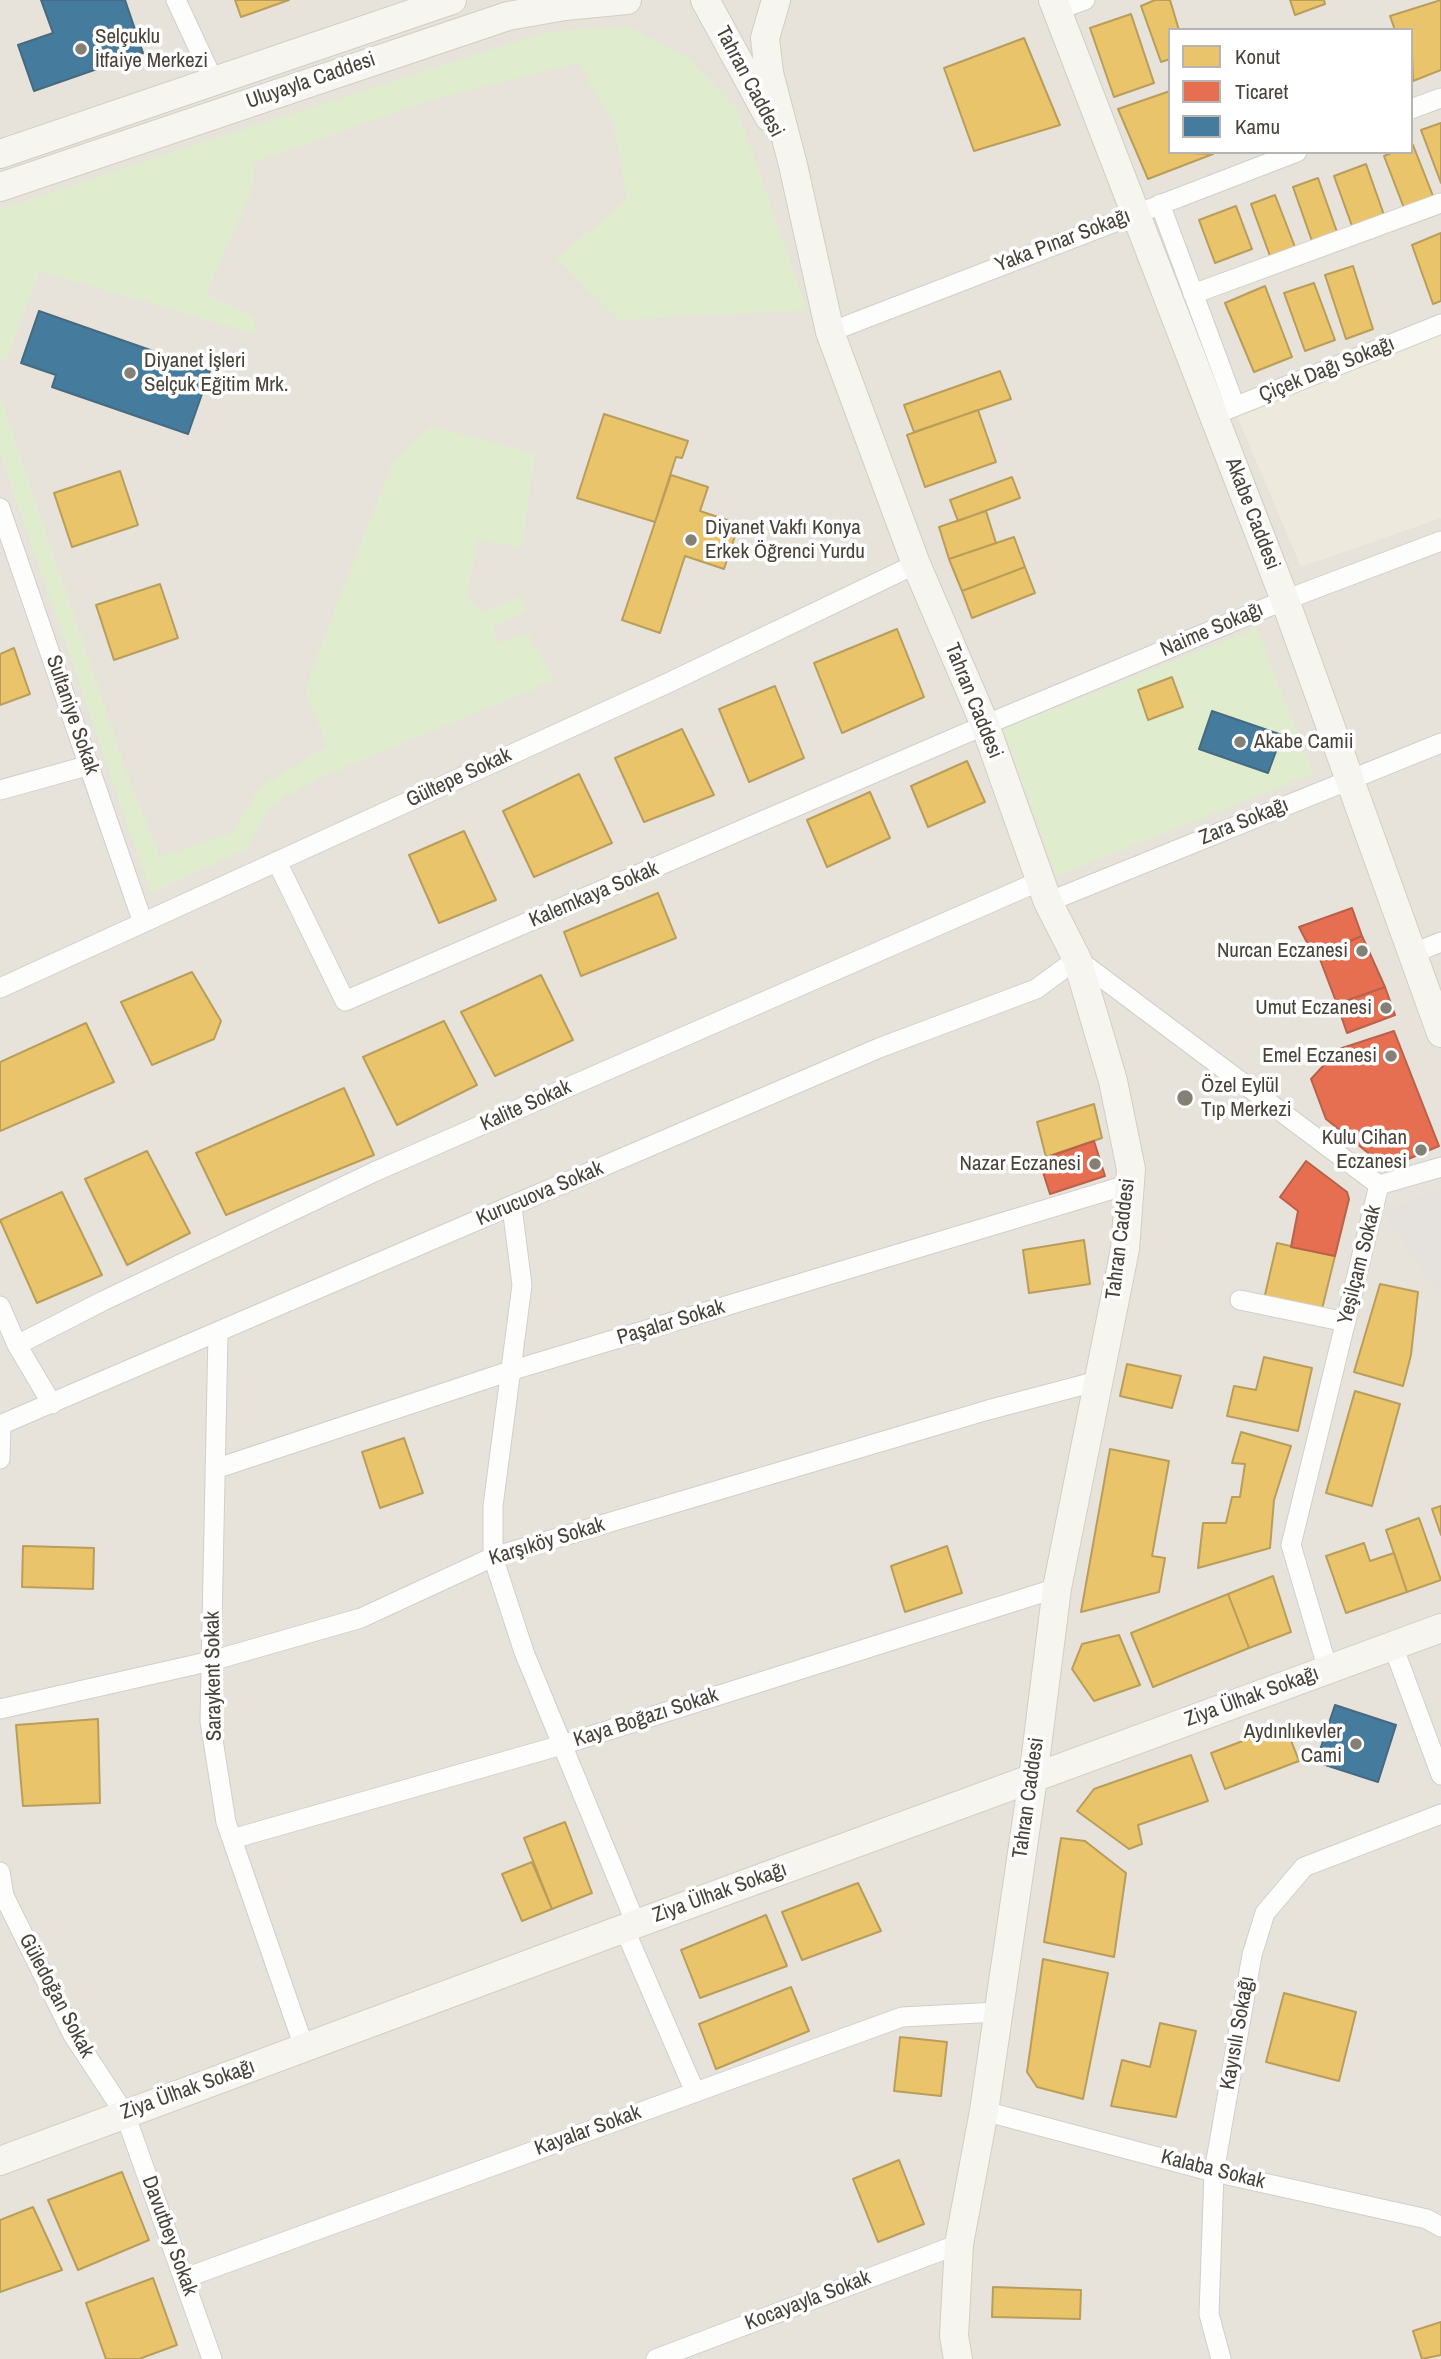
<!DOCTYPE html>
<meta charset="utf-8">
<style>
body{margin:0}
#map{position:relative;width:1441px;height:2359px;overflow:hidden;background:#f3f1ed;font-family:"Archivo Narrow",sans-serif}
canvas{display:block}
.legend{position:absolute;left:1168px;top:28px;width:245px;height:126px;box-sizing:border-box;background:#fff;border:2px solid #b6b4b0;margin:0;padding:9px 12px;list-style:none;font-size:21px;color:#494339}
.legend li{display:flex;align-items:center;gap:14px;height:35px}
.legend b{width:35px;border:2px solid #b6b4b0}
</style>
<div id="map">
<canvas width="1441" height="2359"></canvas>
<ul class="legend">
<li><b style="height:19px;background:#e9c46a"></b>Konut</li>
<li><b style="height:19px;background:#e76f51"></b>Ticaret</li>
<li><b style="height:19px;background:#457b9d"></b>Kamu</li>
</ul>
</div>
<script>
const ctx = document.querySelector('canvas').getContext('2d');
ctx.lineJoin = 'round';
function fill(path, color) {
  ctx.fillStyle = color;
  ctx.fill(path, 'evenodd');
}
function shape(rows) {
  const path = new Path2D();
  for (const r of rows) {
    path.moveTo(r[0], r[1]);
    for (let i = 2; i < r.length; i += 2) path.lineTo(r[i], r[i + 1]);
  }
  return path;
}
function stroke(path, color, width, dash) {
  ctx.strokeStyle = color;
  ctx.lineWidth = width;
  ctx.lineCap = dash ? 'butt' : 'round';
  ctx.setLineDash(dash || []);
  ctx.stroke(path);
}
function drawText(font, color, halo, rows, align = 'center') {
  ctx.font = font + ' "Archivo Narrow",sans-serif';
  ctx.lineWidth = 7;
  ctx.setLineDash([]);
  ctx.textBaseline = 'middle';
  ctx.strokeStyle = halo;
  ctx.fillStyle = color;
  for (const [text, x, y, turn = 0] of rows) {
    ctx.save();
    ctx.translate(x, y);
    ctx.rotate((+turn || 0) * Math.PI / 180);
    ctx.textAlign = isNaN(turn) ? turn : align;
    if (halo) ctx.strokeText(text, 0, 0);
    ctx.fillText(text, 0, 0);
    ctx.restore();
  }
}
fill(shape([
 [0,0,1441,0,1441,2359,0,2359],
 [1170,30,1411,30,1411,152,1170,152]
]), '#e7e3db');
fill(shape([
 [1441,335,1441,518,1301,567,1237,416]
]), '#ede9dd');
fill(shape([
 [628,26,688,58,738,110,807,310,620,320,556,258,627,200,614,125,579,63,431,100,255,162,252,190,206,294,255,317,255,334,40,271,8,357,0,362,0,210,148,160,546,32],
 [0,395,131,784,160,857,233,832,259,788,327,746,305,690,335,608,394,460,432,426,535,454,522,547,478,540,467,598,482,613,521,596,526,612,493,627,498,643,527,633,555,680,324,776,271,805,247,849,151,893,0,454],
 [1257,628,1314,774,1056,876,1003,729]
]), '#e0ecce');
fill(shape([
 [1441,1188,1441,1291,1427,1277,1384,1211]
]), '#e5e2de');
const homes = shape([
 [235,0,289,0,241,17,235,0],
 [1155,0,1170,0,1179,30,1170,30,1170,59,1161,62,1141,6,1155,0],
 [1290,0,1324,0,1325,4,1295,15,1290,0],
 [1441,0,1441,70,1413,81,1411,30,1395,30,1390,16,1441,0],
 [1131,14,1154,83,1114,97,1090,28,1131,14],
 [1024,38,1060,125,974,151,944,68,1024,38],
 [1170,91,1170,152,1213,154,1148,179,1118,109,1170,91],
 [1441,123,1441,183,1421,130,1441,123],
 [1413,145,1433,196,1404,208,1384,156,1394,152,1411,152,1413,145],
 [1366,164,1384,215,1352,226,1334,176,1366,164],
 [1318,178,1337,232,1312,241,1293,187,1318,178],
 [1275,195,1295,247,1270,256,1251,204,1275,195],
 [1236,206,1252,249,1215,263,1199,220,1236,206],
 [1441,233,1441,301,1433,304,1412,245,1441,233],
 [1353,266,1373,329,1346,339,1325,275,1353,266],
 [1314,283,1335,340,1305,351,1284,293,1314,283],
 [1265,286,1292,357,1254,372,1225,303,1265,286],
 [1000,371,1011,399,914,432,904,405,1000,371],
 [978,410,996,462,925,487,907,435,978,410],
 [604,414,688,441,682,458,676,457,655,522,577,498,604,414],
 [120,471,138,525,72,547,54,493,120,471],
 [671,475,708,487,700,511,739,524,724,569,685,556,660,633,622,620,671,475],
 [1012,477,1020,498,958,521,950,500,1012,477],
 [986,511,996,543,949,559,939,527,986,511],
 [1014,537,1025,567,962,591,949,559,1014,537],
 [1025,567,1035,593,972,618,962,591,1025,567],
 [160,584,178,638,114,660,96,605,160,584],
 [897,629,924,697,842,733,814,663,897,629],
 [14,648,30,694,0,705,0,654,14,648],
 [1172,677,1183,707,1148,720,1138,690,1172,677],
 [775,686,804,758,749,782,719,709,775,686],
 [682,729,714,795,644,822,615,758,682,729],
 [967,761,985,802,928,827,911,786,967,761],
 [579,774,612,843,534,877,503,811,579,774],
 [870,792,890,838,827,867,807,820,870,792],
 [464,831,496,900,439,923,409,855,464,831],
 [658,893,676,938,581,976,564,932,658,893],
 [192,972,221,1021,214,1039,152,1065,121,1002,192,972],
 [541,975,573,1040,495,1076,461,1012,541,975],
 [444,1021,477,1085,397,1125,363,1057,444,1021],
 [86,1023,114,1082,0,1131,0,1062,86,1023],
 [344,1088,374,1155,226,1215,196,1153,344,1088],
 [1094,1104,1102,1138,1046,1157,1037,1122,1094,1104],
 [147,1151,190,1233,127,1265,85,1179,147,1151],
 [62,1192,102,1275,37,1303,0,1220,62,1192],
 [1084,1240,1090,1284,1029,1293,1023,1250,1084,1240],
 [1277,1243,1335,1256,1321,1313,1264,1299,1277,1243],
 [1380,1284,1418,1292,1411,1355,1403,1386,1354,1372,1380,1284],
 [1264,1357,1312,1368,1298,1431,1227,1416,1234,1386,1256,1390,1264,1357],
 [1127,1364,1181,1376,1172,1408,1120,1396,1127,1364],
 [1355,1391,1400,1404,1372,1506,1326,1493,1355,1391],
 [1241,1432,1291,1446,1274,1500,1270,1548,1198,1568,1203,1523,1226,1523,1232,1497,1240,1497,1245,1464,1232,1463,1241,1432],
 [404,1438,423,1493,380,1508,362,1452,404,1438],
 [1110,1449,1169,1461,1152,1556,1165,1558,1159,1592,1081,1612,1110,1449],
 [1441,1506,1441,1535,1432,1509,1441,1506],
 [1419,1518,1441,1580,1407,1592,1386,1530,1419,1518],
 [1364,1543,1370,1561,1394,1553,1407,1592,1346,1613,1326,1556,1364,1543],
 [23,1546,94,1548,93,1589,22,1587,23,1546],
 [947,1546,962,1593,905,1612,891,1566,947,1546],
 [1273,1576,1291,1632,1249,1648,1228,1594,1273,1576],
 [1228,1594,1249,1648,1153,1687,1131,1633,1228,1594],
 [1119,1635,1140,1685,1094,1701,1072,1669,1082,1644,1119,1635],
 [98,1719,100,1803,23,1806,16,1725,98,1719],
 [1285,1725,1299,1761,1225,1789,1211,1753,1285,1725],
 [1191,1755,1208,1801,1138,1825,1142,1844,1129,1849,1077,1811,1094,1789,1191,1755],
 [565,1822,592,1893,552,1909,524,1838,565,1822],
 [1061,1838,1085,1841,1126,1873,1114,1957,1044,1942,1061,1838],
 [532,1862,552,1909,522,1921,502,1874,532,1862],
 [858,1883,881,1931,802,1960,782,1912,858,1883],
 [766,1915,787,1966,700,1998,681,1950,766,1915],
 [1043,1959,1108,1973,1083,2099,1037,2087,1027,2072,1043,1959],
 [791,1987,809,2031,716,2069,699,2024,791,1987],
 [1284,1993,1356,2012,1339,2081,1266,2062,1284,1993],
 [1160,2023,1196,2031,1176,2117,1111,2106,1122,2060,1150,2067,1160,2023],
 [900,2037,947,2042,941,2096,894,2091,900,2037],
 [899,2160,924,2224,878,2242,853,2179,899,2160],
 [122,2172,149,2240,78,2270,48,2200,122,2172],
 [33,2207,62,2270,0,2292,0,2220,33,2207],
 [153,2278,177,2345,139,2359,106,2359,86,2303,153,2278],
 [993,2287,1081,2290,1080,2319,992,2317,993,2287],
 [1441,2322,1441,2355,1422,2359,1413,2331,1441,2322]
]);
fill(homes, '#e9c46a');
stroke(homes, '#b99d5b', 2);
const shops = shape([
 [1352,908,1362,936,1314,956,1299,927,1352,908],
 [1362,936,1385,987,1337,1004,1318,954,1362,936],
 [1385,987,1395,1015,1347,1033,1337,1004,1385,987],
 [1394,1031,1439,1146,1387,1168,1326,1119,1311,1079,1339,1049,1394,1031],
 [1094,1141,1105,1176,1050,1194,1039,1160,1094,1141],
 [1306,1161,1347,1192,1349,1199,1335,1256,1291,1247,1298,1211,1280,1197,1306,1161]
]);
fill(shops, '#e76f51');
stroke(shops, '#b8624a', 2);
const public = shape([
 [41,0,125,0,143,53,34,91,18,45,53,33,41,0],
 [39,311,210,371,188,434,52,387,56,375,21,363,39,311],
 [1212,711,1282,735,1268,773,1199,749,1212,711],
 [1335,1705,1396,1725,1378,1782,1316,1762,1335,1705]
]);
fill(public, '#457b9d');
stroke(public, '#466a7f', 2);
const street = shape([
 [176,0,214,82],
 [1057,10,1085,0],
 [1411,109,1441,98],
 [1160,204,1235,406],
 [1193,294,1441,203],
 [830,332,1297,152],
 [1214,415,1441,324],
 [0,508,143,923],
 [0,790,90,765],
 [277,862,345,1001,985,725,1285,600,1441,541],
 [1048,902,1441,743],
 [1414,953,1441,942],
 [0,988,668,683,916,564],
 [1379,1185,1441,1167],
 [512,1207,522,1285,493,1506,493,1557,524,1652,636,1924],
 [1240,1300,1346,1322],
 [0,1306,17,1345,52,1404],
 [218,1334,210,1721,226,1822,304,2047],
 [17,1345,103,1301,374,1172,1040,881],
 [0,1425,879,1048,1036,989,1077,959,1379,1185,1291,1545,1328,1670],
 [0,1459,1,1425],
 [215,1469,510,1371,1130,1184],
 [1393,1646,1441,1775],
 [0,1709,211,1661,361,1618,493,1557,988,1410,1098,1381],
 [232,1839,562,1745,1057,1588],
 [0,1872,4,1896,73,2035,125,2114,212,2359],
 [624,1928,695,2092],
 [984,2111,1214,2172,1427,2219,1441,2227],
 [185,2278,902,2017,997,2012],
 [656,2359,959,2244],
 [1221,2359,1209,2314,1214,2172,1252,1955,1265,1913,1304,1867,1441,1814]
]);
const secondary = shape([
 [705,0,769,117],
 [776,0,765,38,769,73,793,165,830,332,916,564,985,725,1048,902,1077,959,1113,1081,1131,1169,1125,1249,1057,1588,1033,1778,984,2111,959,2244,954,2336,958,2359],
 [1053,0,1285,600,1441,1033],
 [0,154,452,0],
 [0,187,508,16,565,6,627,0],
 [0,2161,636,1924,1441,1628]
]);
stroke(street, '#d1cfcb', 21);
stroke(secondary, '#d2cec4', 30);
stroke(street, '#fdfdfc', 19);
stroke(secondary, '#f7f5f0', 28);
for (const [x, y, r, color] of [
 [81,49,7,"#848078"],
 [130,373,7,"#848078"],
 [691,540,7,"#848078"],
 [1240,742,7,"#848078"],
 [1362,951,7,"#848078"],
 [1386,1008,7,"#848078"],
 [1391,1056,7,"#848078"],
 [1185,1098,9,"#848078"],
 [1421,1150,7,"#848078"],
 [1095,1164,7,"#848078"],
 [1356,1744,7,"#848078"]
]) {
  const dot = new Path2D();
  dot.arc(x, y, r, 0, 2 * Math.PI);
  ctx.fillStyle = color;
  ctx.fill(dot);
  stroke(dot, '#fff', 2.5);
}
drawText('21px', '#494339', '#fff', [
 ["Selçuklu",95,37,"left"],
 ["İtfaiye Merkezi",95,61,"left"],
 ["Diyanet İşleri",144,361,"left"],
 ["Selçuk Eğitim Mrk.",144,385,"left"],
 ["Diyanet Vakfı Konya",705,528,"left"],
 ["Erkek Öğrenci Yurdu",705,552,"left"],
 ["Akabe Camii",1254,742,"left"],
 ["Nurcan Eczanesi",1348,951],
 ["Umut Eczanesi",1372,1008],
 ["Emel Eczanesi",1377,1056],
 ["Özel Eylül",1201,1086,"left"],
 ["Tıp Merkezi",1201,1110,"left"],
 ["Kulu Cihan",1407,1138],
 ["Eczanesi",1407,1162],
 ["Nazar Eczanesi",1081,1164],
 ["Aydınlıkevler",1342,1732],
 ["Cami",1342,1756]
], 'right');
drawText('21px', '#494339', '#fff', [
 ["Uluyayla Caddesi",311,81,-19],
 ["Tahran Caddesi",749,82,62],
 ["Yaka Pınar Sokağı",1063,241,-21],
 ["Çiçek Dağı Sokağı",1327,370,-22],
 ["Akabe Caddesi",1252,514,69],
 ["Naime Sokağı",1212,630,-23],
 ["Tahran Caddesi",973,701,68],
 ["Sultaniye Sokak",72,715,71],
 ["Gültepe Sokak",459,778,-25],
 ["Zara Sokağı",1244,822,-22],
 ["Kalemkaya Sokak",594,895,-23],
 ["Kalite Sokak",526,1106,-24],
 ["Kurucuova Sokak",540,1194,-23],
 ["Tahran Caddesi",1121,1239,-83],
 ["Yeşilçam Sokak",1360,1265,-76],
 ["Paşalar Sokak",671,1323,-17],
 ["Karşıköy Sokak",547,1542,-17],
 ["Saraykent Sokak",214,1676,-91],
 ["Ziya Ülhak Sokağı",1252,1697,-20],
 ["Kaya Boğazı Sokak",646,1718,-18],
 ["Tahran Caddesi",1029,1798,-82],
 ["Ziya Ülhak Sokağı",720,1893,-20],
 ["Güledoğan Sokak",56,1996,62],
 ["Kayısılı Sokağı",1238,2033,-80],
 ["Ziya Ülhak Sokağı",188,2090,-20],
 ["Kayalar Sokak",588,2131,-20],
 ["Kalaba Sokak",1213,2170,14],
 ["Davutbey Sokak",169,2236,70],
 ["Kocayayla Sokak",808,2301,-21]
]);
</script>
